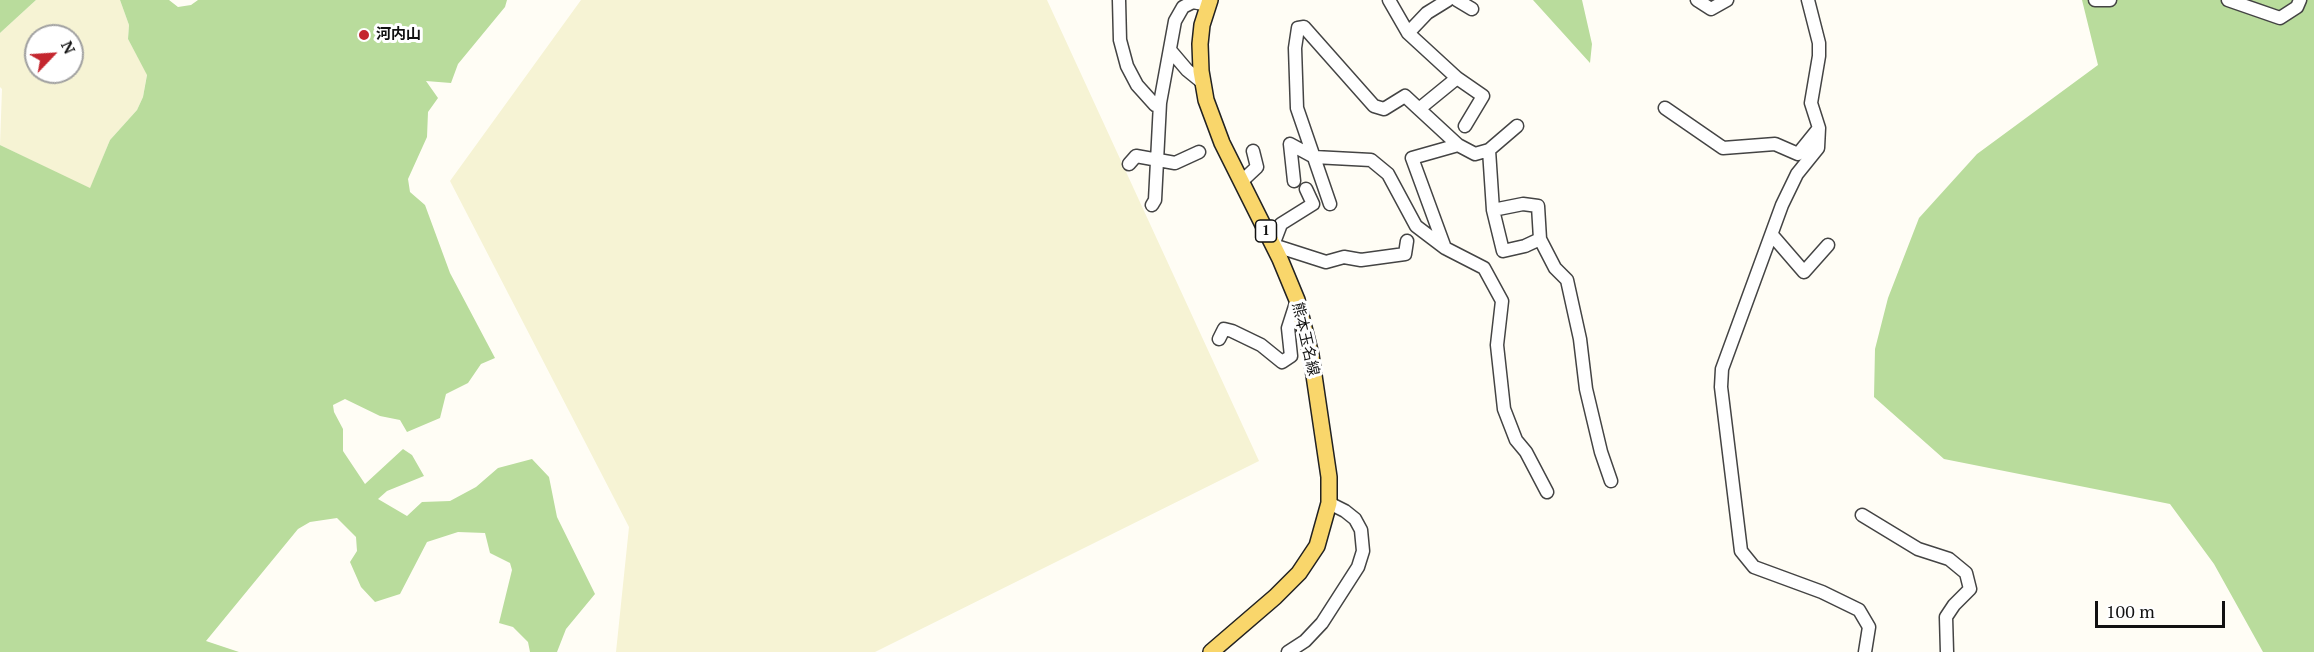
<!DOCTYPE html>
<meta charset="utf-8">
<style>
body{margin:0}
#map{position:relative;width:2314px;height:652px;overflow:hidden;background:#fffdf5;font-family:"PT Serif",serif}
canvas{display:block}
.north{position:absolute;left:24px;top:24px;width:60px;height:60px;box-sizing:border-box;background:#fff;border:2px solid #a0a0a0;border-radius:50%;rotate:65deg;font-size:16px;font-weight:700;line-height:24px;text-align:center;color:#111}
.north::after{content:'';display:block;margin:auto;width:21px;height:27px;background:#c4262e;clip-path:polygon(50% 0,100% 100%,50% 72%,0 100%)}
.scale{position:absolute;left:2095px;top:601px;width:130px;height:27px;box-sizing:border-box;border:3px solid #111;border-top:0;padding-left:8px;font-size:18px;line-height:21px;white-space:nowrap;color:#111;-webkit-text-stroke:4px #fff;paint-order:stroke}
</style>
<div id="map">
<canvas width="2314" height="652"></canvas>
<div class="north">N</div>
<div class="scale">100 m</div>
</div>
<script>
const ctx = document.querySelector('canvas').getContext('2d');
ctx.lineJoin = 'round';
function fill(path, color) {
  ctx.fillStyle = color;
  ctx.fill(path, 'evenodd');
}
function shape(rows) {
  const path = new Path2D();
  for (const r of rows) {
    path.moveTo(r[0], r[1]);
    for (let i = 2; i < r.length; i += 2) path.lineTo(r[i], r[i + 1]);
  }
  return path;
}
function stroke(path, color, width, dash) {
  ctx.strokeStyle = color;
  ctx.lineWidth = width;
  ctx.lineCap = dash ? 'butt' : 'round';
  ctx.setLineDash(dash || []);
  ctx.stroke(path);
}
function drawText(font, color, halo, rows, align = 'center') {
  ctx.font = font + ' "PT Serif","Noto Sans JP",serif';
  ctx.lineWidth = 6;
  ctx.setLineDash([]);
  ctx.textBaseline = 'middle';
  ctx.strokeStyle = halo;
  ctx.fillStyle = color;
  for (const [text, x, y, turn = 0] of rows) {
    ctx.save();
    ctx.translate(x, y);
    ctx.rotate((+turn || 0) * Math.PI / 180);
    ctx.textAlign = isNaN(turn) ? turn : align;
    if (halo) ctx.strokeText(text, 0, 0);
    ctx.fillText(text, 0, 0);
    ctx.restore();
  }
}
fill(shape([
 [36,0,120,0,129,25,128,39,147,74,143,97,137,110,110,140,90,189,0,145,2,89,0,87,0,33],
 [36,36,72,36,72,72,36,72],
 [581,0,1047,0,1259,461,875,652,616,652,629,527,450,181]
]), '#f6f3d4');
fill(shape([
 [0,0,36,0,0,33],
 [120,0,169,0,178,7,191,5,198,0,507,0,505,7,458,64,451,83,426,81,438,98,428,112,427,137,408,179,410,192,425,205,450,273,495,358,481,364,468,383,446,394,440,418,407,432,400,420,380,416,345,399,333,405,334,412,343,429,343,451,365,484,403,449,412,455,424,476,387,491,378,499,407,516,422,502,450,501,476,487,498,468,532,459,549,477,557,517,595,594,566,629,557,652,530,652,528,642,513,627,499,623,512,570,510,563,490,553,485,533,458,532,427,542,400,594,375,602,361,587,350,562,357,551,356,537,337,518,310,522,298,529,206,641,239,652,0,652,0,145,90,188,110,140,137,110,143,97,147,75,128,39,129,25],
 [1533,0,1582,0,1592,44,1590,63],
 [2082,0,2314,0,2314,652,2263,652,2214,564,2170,504,1944,459,1874,397,1875,349,1888,298,1919,218,1977,154,2098,65]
]), '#b9dc9c');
const minor = shape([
 [1119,0,1120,40,1127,66,1137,85,1155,105,1160,103,1175,21,1183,7,1193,2,1208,5],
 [1389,0,1408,33,1457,78,1483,96,1465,126],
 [1457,0,1472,9],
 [1697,0,1711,9,1727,0],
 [1808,0,1819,43,1819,56,1811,103,1819,128,1818,148,1797,174,1782,205,1722,369,1721,387,1741,551,1754,567,1822,592,1859,610,1869,627,1865,652],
 [2095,0,2110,0],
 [2228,0,2280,18,2297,7,2300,0],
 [1408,33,1427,13,1448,0],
 [1170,50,1187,70,1203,83],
 [1665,108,1723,148,1775,144,1798,154,1819,128],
 [1419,109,1458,145,1412,158,1445,248,1484,268,1502,301,1497,345,1504,409,1516,440,1526,452,1547,492],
 [1458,145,1475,154,1489,150,1517,126],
 [1489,150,1493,210,1523,204,1538,206,1540,239,1525,246,1503,251,1493,210],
 [1129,164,1136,156,1175,163,1199,152],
 [1294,181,1290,144,1314,157,1371,160,1388,174,1416,226,1445,248],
 [1241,182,1257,167,1253,151],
 [1306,189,1313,204,1281,224,1273,245,1326,262,1344,257,1361,260,1405,254,1407,241],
 [1330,204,1297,108,1295,48,1298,28,1304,27,1374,106,1384,109,1405,96,1419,109,1457,78],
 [1152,205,1155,200,1160,103],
 [1772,235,1804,272,1828,245],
 [1540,239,1555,268,1567,280,1580,339,1586,389,1601,452,1611,481],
 [1219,339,1224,329,1232,331,1261,345,1282,362,1291,356,1288,328,1297,300],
 [1862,515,1918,549,1949,559,1966,573,1970,589,1954,605,1946,617,1947,652],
 [1288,652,1305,641,1322,623,1358,567,1363,551,1361,530,1355,519,1345,511,1329,503]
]);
const major = shape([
 [1210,0,1202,25,1200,44,1201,71,1206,100,1222,143,1280,259,1297,300,1311,355,1329,477,1329,503,1317,546,1299,573,1275,597,1211,652]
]);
stroke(minor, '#444', 15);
stroke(major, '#222', 18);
stroke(minor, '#fff', 12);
stroke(major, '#f9d66b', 15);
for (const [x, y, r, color] of [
 [364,35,6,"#c4262e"]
]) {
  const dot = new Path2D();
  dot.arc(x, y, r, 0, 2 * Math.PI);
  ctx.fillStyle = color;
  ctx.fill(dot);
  stroke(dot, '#fff', 2);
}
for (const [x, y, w] of [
 [1266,231,21]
]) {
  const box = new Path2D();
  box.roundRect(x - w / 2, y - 11, w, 22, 4.5);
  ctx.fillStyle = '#fff';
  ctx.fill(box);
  stroke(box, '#111', 1.5);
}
drawText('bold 14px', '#111', null, [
 ["1",1266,231]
]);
drawText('bold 15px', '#111', '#fff', [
 ["河内山",376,35]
], 'left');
drawText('15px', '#111', '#fff', [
 ["熊本玉名線",1305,339,77]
]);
</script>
